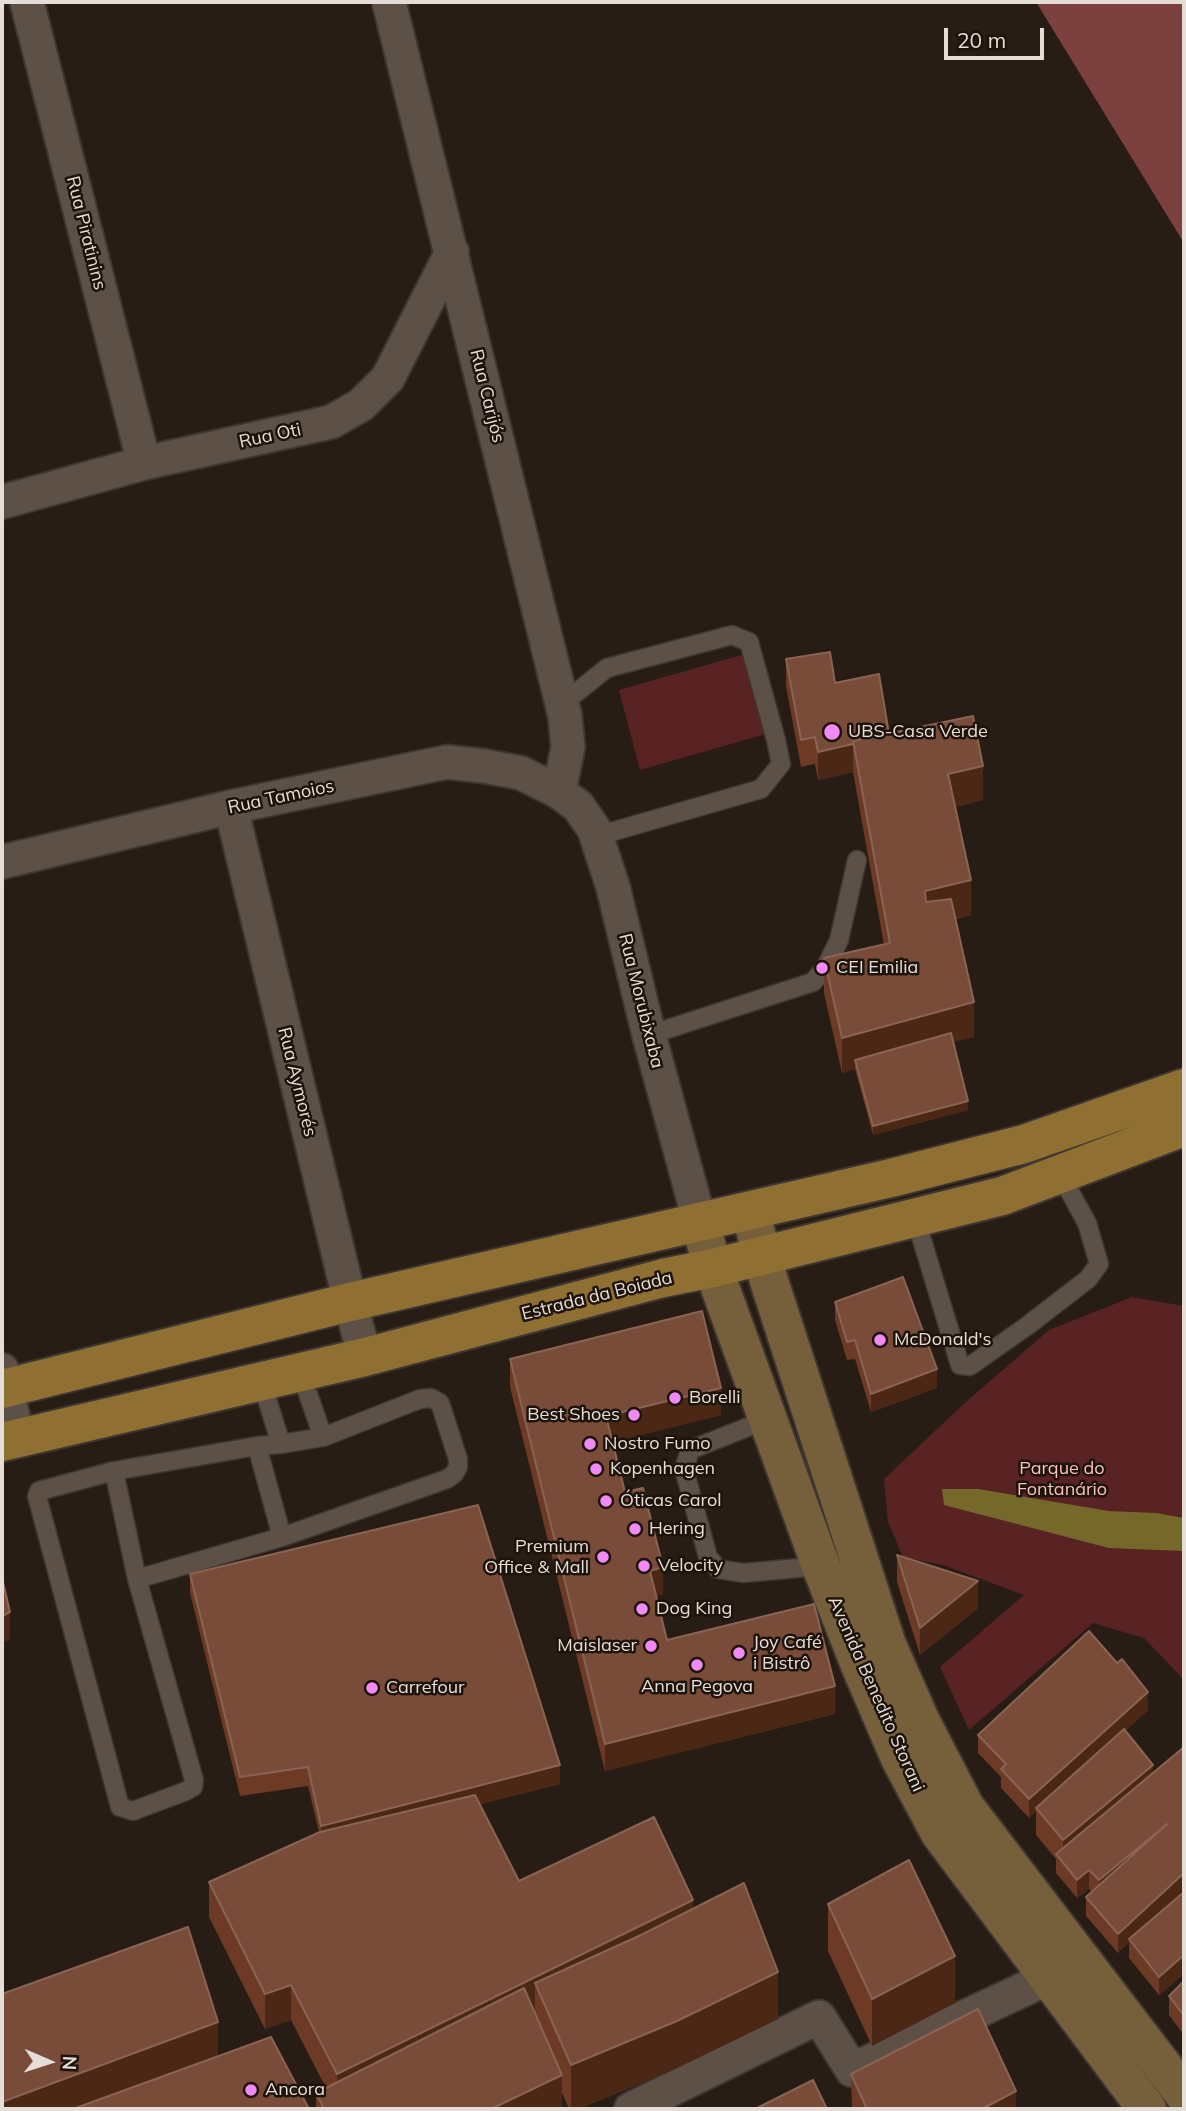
<!DOCTYPE html>
<meta charset="utf-8">
<style>
body{margin:0}
#map{position:relative;width:1186px;height:2111px;overflow:hidden;background:#271d14;font-family:Mulish,sans-serif}
canvas{display:block}
.frame{position:absolute;inset:0;border:4px solid #e5ded8;pointer-events:none}
.north{position:absolute;left:14px;top:2027px;width:70px;height:70px;-webkit-text-stroke:5px #1d130b;paint-order:stroke;rotate:93deg;font-size:19px;font-weight:700;line-height:28px;text-align:center;color:#e5ded8}
.north::after{content:'';display:block;margin:auto;width:24px;height:32px;background:#e5ded8;clip-path:polygon(50% 0,100% 100%,50% 72%,0 100%)}
.scale{position:absolute;left:944px;top:28px;width:100px;height:32px;box-sizing:border-box;border:4px solid #e5ded8;border-top:0;padding-left:9px;font-size:21px;line-height:24px;white-space:nowrap;color:#e5ded8;-webkit-text-stroke:5px #1d130b;paint-order:stroke}
</style>
<div id="map">
<canvas width="1186" height="2111"></canvas>
<div class="frame"></div>
<div class="north">N</div>
<div class="scale">20 m</div>
</div>
<script>
const ctx = document.querySelector('canvas').getContext('2d');
ctx.lineJoin = 'round';
function fill(path, color) {
  ctx.fillStyle = color;
  ctx.fill(path, 'evenodd');
}
function shape(rows) {
  const path = new Path2D();
  for (const r of rows) {
    path.moveTo(r[0], r[1]);
    for (let i = 2; i < r.length; i += 2) path.lineTo(r[i], r[i + 1]);
  }
  return path;
}
function stroke(path, color, width, dash) {
  ctx.strokeStyle = color;
  ctx.lineWidth = width;
  ctx.lineCap = dash ? 'butt' : 'round';
  ctx.setLineDash(dash || []);
  ctx.stroke(path);
}
function drawText(font, color, halo, rows, align = 'center') {
  ctx.font = font + ' Mulish,sans-serif';
  ctx.lineWidth = 5;
  ctx.setLineDash([]);
  ctx.textBaseline = 'middle';
  ctx.strokeStyle = halo;
  ctx.fillStyle = color;
  for (const [text, x, y, turn = 0] of rows) {
    ctx.save();
    ctx.translate(x, y);
    ctx.rotate((+turn || 0) * Math.PI / 180);
    ctx.textAlign = isNaN(turn) ? turn : align;
    if (halo) ctx.strokeText(text, 0, 0);
    ctx.fillText(text, 0, 0);
    ctx.restore();
  }
}
fill(shape([
 [745,654,766,734,640,770,619,690],
 [1132,1297,1184,1306,1184,1680,1144,1638,1093,1623,969,1730,940,1667,1024,1595,943,1565,903,1557,888,1522,884,1479,968,1400,1049,1330]
]), '#5a2323');
fill(shape([
 [1036,2,1184,2,1184,243]
]), '#7c403e');
fill(shape([
 [942,1489,978,1489,1109,1511,1156,1513,1184,1518,1184,1551,1109,1548,944,1505]
]), '#74682a');
const lane = shape([
 [562,704,607,668,732,635,749,642,776,740,781,764,761,789,597,836],
 [649,1035,813,982,826,967,839,940,857,860],
 [915,1217,960,1365,970,1366,1027,1326,1088,1279,1099,1264,1087,1223,1060,1174],
 [300,1371,323,1437],
 [261,1380,281,1444],
 [768,1419,690,1450,684,1469,708,1557,718,1569,743,1573,821,1566],
 [257,1446,282,1537],
 [114,1471,137,1579,194,1780,193,1787,186,1791,133,1811,120,1807,37,1496,39,1491,114,1471,257,1446,281,1444,323,1437,420,1399,431,1398,440,1403,458,1459,458,1467,454,1474,447,1479,282,1537,137,1579]
]);
const street = shape([
 [27,2,144,463],
 [389,2,565,716,568,747,559,792],
 [2,502,144,463,331,422,361,405,388,378,452,252],
 [231,807,350,1302,365,1357],
 [2,862,231,807,447,762,484,766,521,773,559,792,578,806,594,829,613,887,649,1035,700,1223],
 [2,1370,18,1438],
 [631,2109,819,2017,852,2070,1048,1978]
]);
const secondary = shape([
 [750,1211,769,1281,887,1645,920,1720,965,1807,1184,2094],
 [700,1223,713,1268,821,1566,860,1665,900,1758,940,1833,1147,2109]
]);
const primary = shape([
 [2,1389,350,1302,891,1178,1024,1144,1184,1088],
 [2,1442,365,1357,663,1278,713,1268,1002,1196,1184,1127]
]);
stroke(lane, '#3e3631', 21);
stroke(street, '#3e3631', 37);
stroke(secondary, '#3e3631', 42);
stroke(primary, '#3e3631', 42);
stroke(lane, '#5d5147', 18);
stroke(street, '#5d5147', 33);
stroke(secondary, '#76603c', 38);
stroke(primary, '#906f32', 38);
fill(shape([
 [786,659,835,683,889,734,983,800,955,807,971,915,956,919,974,1037,954,1042,968,1110,873,1135,855,1069,842,1073,824,993,824,958,884,945,853,772,818,780,815,764,801,767,786,686],
 [835,1302,937,1388,871,1412,855,1359,847,1360,835,1320],
 [510,1359,721,1415,613,1442,625,1492,663,1594,656,1596,667,1640,835,1714,605,1771,510,1387],
 [897,1555,978,1608,920,1655,897,1582],
 [190,1574,560,1784,480,1804,519,1881,693,1909,778,2019,677,2068,579,2109,569,2109,562,2093,562,2109,316,2109,316,2093,326,2088,291,2020,265,2029,209,1917,209,1882,319,1832,308,1786,240,1796,190,1593],
 [1148,1710,1125,1731,1153,1774,1184,1747,1184,1974,1159,1995,1129,1958,1129,1942,1118,1953,1086,1916,1086,1897,1092,1892,1089,1889,1077,1898,1056,1873,1056,1859,1036,1835,1036,1811,1029,1818,1001,1788,1001,1777,978,1753,978,1735],
 [828,1904,955,2003,872,2046,828,1951],
 [1184,1981,1184,2035,1169,2015,1169,1996],
 [851,2074,1016,2109,852,2109]
]), '#6c3a25');
fill(shape([
 [853,744,853,772,818,780,818,752],
 [983,766,983,800,948,809,948,774],
 [971,880,971,915,925,925,925,891],
 [974,1002,974,1037,857,1068,855,1060,855,1069,842,1073,842,1038],
 [968,1101,968,1110,873,1135,873,1126],
 [937,1369,937,1388,871,1412,871,1394],
 [721,1388,721,1415,606,1444,606,1416],
 [663,1567,663,1594,650,1598,650,1571],
 [978,1581,978,1608,920,1655,920,1628],
 [10,1612,10,1639,2,1643,2,1616],
 [835,1686,835,1714,605,1771,605,1744],
 [1148,1692,1148,1710,1038,1810,1036,1808,1036,1811,1029,1818,1029,1799],
 [560,1765,560,1784,321,1844,321,1826],
 [1153,1765,1153,1792,1063,1862,1063,1840],
 [1167,1824,1099,1898,1099,1880],
 [1089,1870,1089,1889,1077,1898,1077,1880],
 [1184,1873,1184,1892,1129,1939,1129,1942,1118,1953,1118,1934],
 [693,1900,693,1935,535,1983,535,2013,337,2109,337,2074],
 [1184,1955,1184,1974,1159,1995,1159,1977],
 [955,1956,955,2003,872,2046,872,1999],
 [778,1972,778,2019,677,2068,579,2109,571,2109,571,2065],
 [291,1985,291,2020,265,2029,265,1994],
 [218,2022,218,2057,77,2109,2,2109,2,2102],
 [562,2075,562,2109,491,2109],
 [1016,2091,1016,2109,982,2109]
]), '#4b2716');
const building = shape([
 [830,652,835,683,879,674,889,734,853,741,853,744,818,752,815,737,801,740,786,659,830,652],
 [973,716,983,766,948,774,971,880,925,891,926,902,951,899,974,1002,842,1038,824,958,890,943,853,741,973,716],
 [951,1033,968,1101,873,1126,855,1060,951,1033],
 [903,1277,937,1369,871,1394,855,1340,847,1342,835,1302,903,1277],
 [702,1311,721,1388,606,1416,625,1492,643,1488,663,1567,650,1571,667,1640,814,1604,835,1686,605,1744,510,1359,702,1311],
 [478,1505,560,1765,321,1826,308,1767,240,1777,190,1574,478,1505],
 [897,1555,978,1581,920,1628,897,1555],
 [2,1578,10,1612,2,1616,2,1578],
 [1089,1631,1117,1663,1122,1659,1148,1692,1029,1799,1001,1769,1006,1764,978,1735,1089,1631],
 [1124,1729,1153,1765,1063,1840,1036,1808,1124,1729],
 [1184,1747,1184,1873,1118,1934,1086,1897,1167,1824,1099,1880,1089,1870,1077,1880,1056,1854,1184,1747],
 [475,1795,519,1881,654,1817,693,1900,337,2074,291,1985,265,1994,209,1882,320,1832,475,1795],
 [909,1860,955,1956,872,1999,828,1904,909,1860],
 [744,1883,778,1972,677,2021,571,2065,535,1983,641,1935,744,1883],
 [1184,1892,1184,1955,1159,1977,1129,1939,1184,1892],
 [188,1927,218,2022,2,2102,2,1994,188,1927],
 [1184,1981,1184,2016,1169,1996,1184,1981],
 [524,1988,562,2075,491,2109,324,2109,316,2093,524,1988],
 [978,2009,1016,2091,982,2109,867,2109,851,2074,978,2009],
 [271,2037,309,2109,73,2109,271,2037],
 [813,2080,827,2109,755,2109,813,2080]
]);
fill(building, '#794c39');
stroke(building, '#8a6352', 2);
for (const [x, y, r, color] of [
 [832,732,9,"#f18af4"],
 [822,968,7,"#f18af4"],
 [880,1340,7,"#f18af4"],
 [675,1398,7,"#f18af4"],
 [634,1415,7,"#f18af4"],
 [590,1444,7,"#f18af4"],
 [596,1469,7,"#f18af4"],
 [606,1501,7,"#f18af4"],
 [635,1529,7,"#f18af4"],
 [603,1557,7,"#f18af4"],
 [644,1566,7,"#f18af4"],
 [642,1609,7,"#f18af4"],
 [651,1646,7,"#f18af4"],
 [739,1653,7,"#f18af4"],
 [697,1665,7,"#f18af4"],
 [372,1688,7,"#f18af4"],
 [251,2090,7,"#f18af4"]
]) {
  const dot = new Path2D();
  dot.arc(x, y, r, 0, 2 * Math.PI);
  ctx.fillStyle = color;
  ctx.fill(dot);
  stroke(dot, '#1d130b', 2.5);
}
drawText('18px', '#e5ded8', '#1d130b', [
 ["Rua Piratinins",86,233,76],
 ["Rua Carijós",487,396,76],
 ["Rua Oti",270,436,-12],
 ["Rua Tamoios",281,797,-12],
 ["Rua Morubixaba",641,1001,76],
 ["Rua Aymorés",297,1082,76],
 ["Estrada da Boiada",597,1296,-14],
 ["Avenida Benedito Storani",876,1694,66]
]);
drawText('18px', '#e5ded8', '#1d130b', [
 ["UBS-Casa Verde",848,732],
 ["CEI Emilia",836,968],
 ["McDonald's",894,1340],
 ["Borelli",689,1398],
 ["Best Shoes",620,1415,"right"],
 ["Nostro Fumo",604,1444],
 ["Kopenhagen",610,1469],
 ["Óticas Carol",620,1501],
 ["Hering",649,1529],
 ["Premium",589,1547,"right"],
 ["Office & Mall",589,1568,"right"],
 ["Velocity",658,1566],
 ["Dog King",656,1609],
 ["Joy Café",753,1643],
 ["i Bistrô",753,1664],
 ["Maislaser",637,1646,"right"],
 ["Anna Pegova",697,1687,"center"],
 ["Carrefour",386,1688],
 ["Ancora",265,2090]
], 'left');
drawText('18px', '#fac0bc', '#1d130b', [
 ["Parque do",1062,1469],
 ["Fontanário",1062,1490]
]);
</script>
